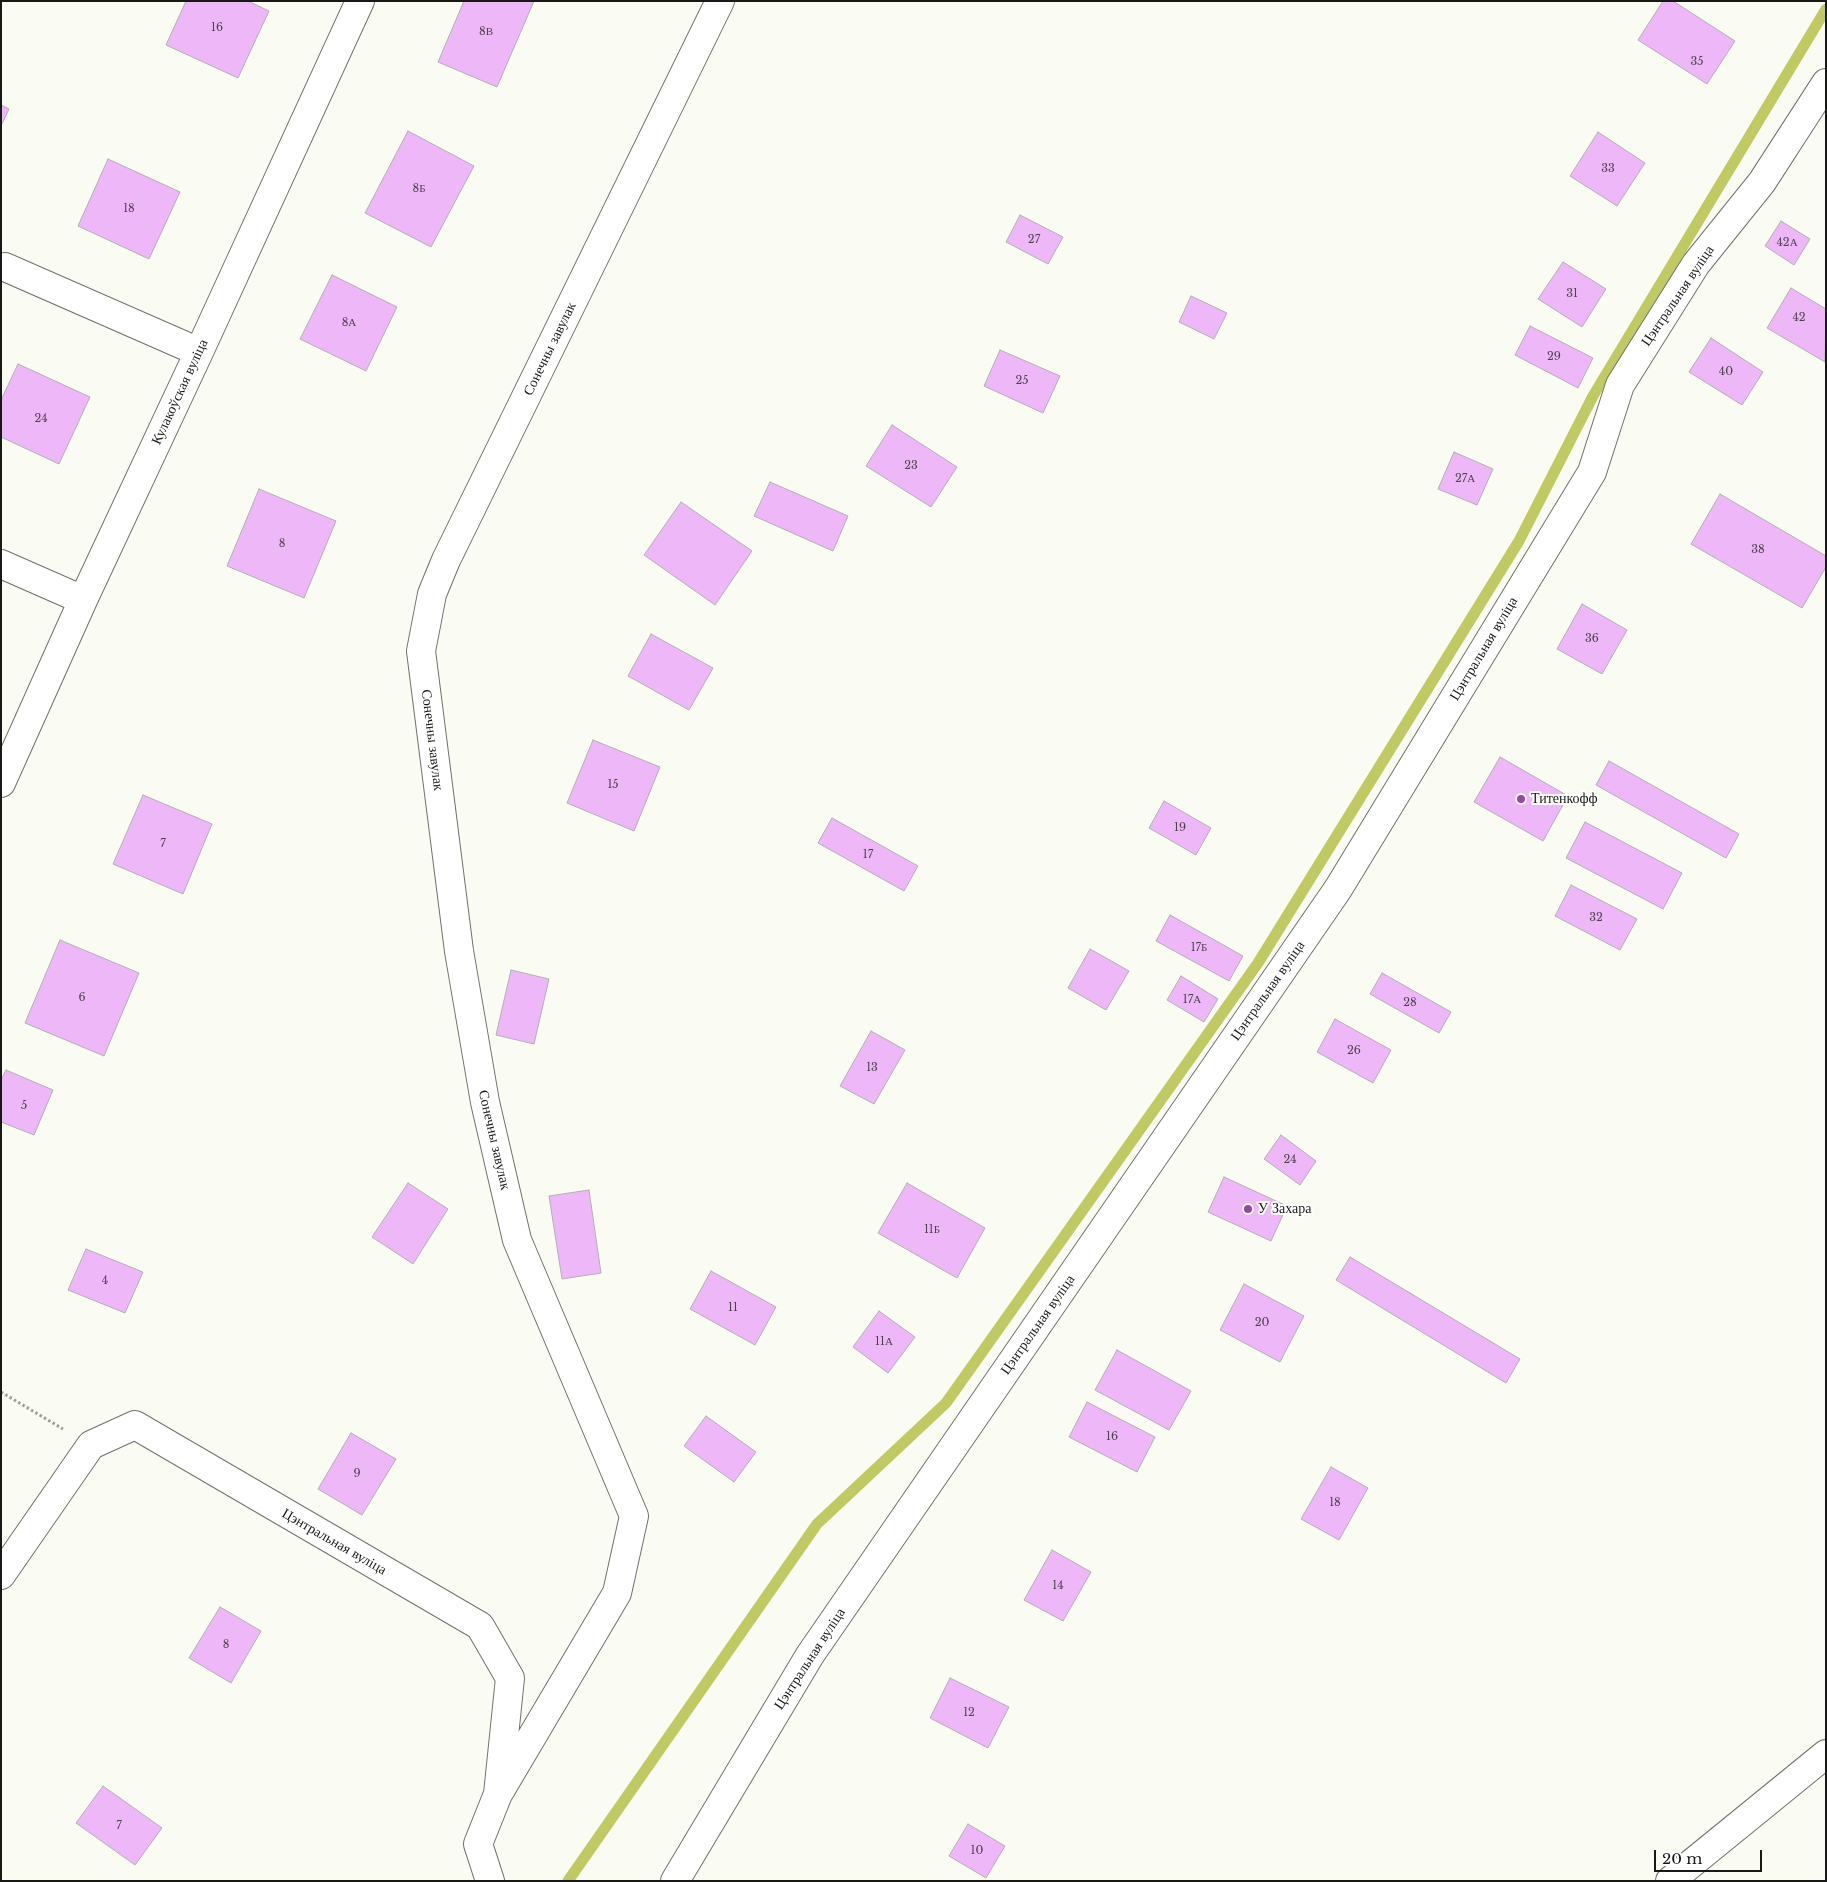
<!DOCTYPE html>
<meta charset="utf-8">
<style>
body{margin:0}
#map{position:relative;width:1827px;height:1882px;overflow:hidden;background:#fafcf4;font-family:"Libre Baskerville",serif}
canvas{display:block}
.frame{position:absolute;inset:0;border:2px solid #181916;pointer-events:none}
.scale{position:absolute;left:1654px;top:1850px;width:108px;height:22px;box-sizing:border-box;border:2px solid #181916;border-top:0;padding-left:6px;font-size:15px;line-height:18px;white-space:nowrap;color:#181916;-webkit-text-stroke:4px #fff;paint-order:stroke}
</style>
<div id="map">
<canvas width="1827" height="1882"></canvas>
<div class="frame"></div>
<div class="scale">20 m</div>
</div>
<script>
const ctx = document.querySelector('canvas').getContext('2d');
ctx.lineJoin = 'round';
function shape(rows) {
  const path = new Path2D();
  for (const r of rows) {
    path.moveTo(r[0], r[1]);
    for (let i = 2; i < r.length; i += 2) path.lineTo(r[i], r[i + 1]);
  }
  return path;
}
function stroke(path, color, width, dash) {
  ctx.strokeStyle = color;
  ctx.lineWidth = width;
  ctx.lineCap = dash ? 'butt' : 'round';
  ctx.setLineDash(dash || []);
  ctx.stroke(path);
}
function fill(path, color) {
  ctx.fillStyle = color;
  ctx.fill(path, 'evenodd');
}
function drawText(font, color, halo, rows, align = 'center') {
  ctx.font = font + ' "Libre Baskerville",serif';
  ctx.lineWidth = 4;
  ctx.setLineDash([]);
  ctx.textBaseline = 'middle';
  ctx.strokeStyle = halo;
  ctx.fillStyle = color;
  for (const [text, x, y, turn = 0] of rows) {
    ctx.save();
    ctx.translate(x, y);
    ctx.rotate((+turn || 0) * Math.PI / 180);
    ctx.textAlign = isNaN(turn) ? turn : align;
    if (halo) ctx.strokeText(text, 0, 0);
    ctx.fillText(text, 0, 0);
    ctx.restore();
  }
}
stroke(shape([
 [568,1881,817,1524,946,1403,1258,963,1519,541,1593,396,1826,9]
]), '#c1ca62', 11);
const building = shape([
 [186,1,248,1,269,11,238,78,166,45,186,1],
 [464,1,534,1,497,87,438,62,464,1],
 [1663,1,1673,1,1735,41,1707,84,1638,40,1663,1],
 [1,105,9,109,1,126,1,105],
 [408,131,474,166,431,247,365,213,408,131],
 [1598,132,1645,163,1617,206,1570,176,1598,132],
 [108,159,180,192,149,259,78,226,108,159],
 [1020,215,1063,237,1048,264,1006,242,1020,215],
 [1781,221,1810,239,1794,265,1765,246,1781,221],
 [1563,262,1606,289,1582,327,1538,299,1563,262],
 [332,275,397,307,366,371,300,339,332,275],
 [1791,288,1826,309,1825,362,1767,328,1791,288],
 [1191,296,1227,313,1214,339,1179,322,1191,296],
 [1530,326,1593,358,1578,388,1515,355,1530,326],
 [1711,338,1763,372,1742,405,1689,372,1711,338],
 [1000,350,1060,376,1043,413,984,386,1000,350],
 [18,364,90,397,59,464,1,437,1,400,18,364],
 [892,425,957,467,931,507,866,466,892,425],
 [1454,452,1493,469,1477,505,1438,489,1454,452],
 [770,482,848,516,833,551,754,516,770,482],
 [259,489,336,521,304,598,227,566,259,489],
 [1720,494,1826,556,1826,567,1802,608,1691,544,1720,494],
 [681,502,752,551,715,605,644,555,681,502],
 [1582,604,1627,630,1602,674,1557,649,1582,604],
 [651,634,713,668,689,710,628,676,651,634],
 [593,740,660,767,634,831,567,803,593,740],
 [1500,757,1568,796,1543,841,1474,802,1500,757],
 [1609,761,1739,834,1726,858,1596,785,1609,761],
 [143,795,212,824,183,894,113,864,143,795],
 [1164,801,1211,828,1196,855,1149,828,1164,801],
 [832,818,918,866,904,891,818,843,832,818],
 [1585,822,1682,873,1663,909,1566,858,1585,822],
 [1571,885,1637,919,1620,950,1555,916,1571,885],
 [1170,915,1243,956,1229,981,1156,941,1170,915],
 [60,940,139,973,104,1056,25,1023,60,940],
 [1090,949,1129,971,1106,1010,1068,988,1090,949],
 [511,970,549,979,534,1044,496,1035,511,970],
 [1382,973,1451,1012,1439,1033,1370,994,1382,973],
 [1181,976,1218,999,1204,1022,1167,1000,1181,976],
 [1335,1019,1391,1050,1373,1083,1317,1052,1335,1019],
 [871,1031,905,1050,874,1104,840,1086,871,1031],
 [6,1070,53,1090,34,1135,1,1122,1,1080,6,1070],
 [1281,1135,1316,1161,1300,1185,1264,1159,1281,1135],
 [1224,1177,1287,1206,1271,1241,1208,1212,1224,1177],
 [408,1183,448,1209,413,1264,372,1237,408,1183],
 [907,1183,985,1228,957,1278,878,1233,907,1183],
 [589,1190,601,1273,562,1279,549,1196,589,1190],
 [86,1249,143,1272,125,1313,68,1290,86,1249],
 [1350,1257,1520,1359,1506,1383,1336,1280,1350,1257],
 [711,1271,776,1307,755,1345,690,1309,711,1271],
 [1244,1284,1304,1316,1280,1362,1220,1330,1244,1284],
 [879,1311,915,1337,888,1373,853,1347,879,1311],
 [1117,1350,1191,1391,1169,1430,1095,1390,1117,1350],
 [1087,1402,1155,1437,1137,1472,1069,1437,1087,1402],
 [706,1416,756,1452,734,1482,684,1446,706,1416],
 [351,1433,396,1459,362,1515,318,1489,351,1433],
 [1331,1467,1368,1488,1339,1540,1301,1519,1331,1467],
 [1052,1550,1091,1572,1063,1621,1024,1600,1052,1550],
 [220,1607,261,1631,231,1683,189,1658,220,1607],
 [950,1678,1009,1707,988,1748,930,1718,950,1678],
 [103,1786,162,1828,135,1865,76,1823,103,1786],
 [968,1824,1005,1846,986,1878,949,1856,968,1824]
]);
fill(building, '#eeb8f8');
stroke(building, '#b3aeb4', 1);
const minor = shape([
 [5,267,199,352],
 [1,564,83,600],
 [1,783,83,600,199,352,360,1],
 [1,1575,91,1445,135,1425,480,1626,510,1678,498,1794,478,1844,490,1881],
 [498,1794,617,1593,634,1516,517,1240,485,1102,459,951,421,651,432,594,446,560,720,1],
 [675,1881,810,1655,1338,889,1592,472,1620,385,1696,264,1762,182,1826,83],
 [1670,1881,1826,1754]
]);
stroke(minor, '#71726c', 30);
stroke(shape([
 [1,1392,63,1429]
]), '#9ea09a', 3, [2.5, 2.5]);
stroke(minor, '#fff', 28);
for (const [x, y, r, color] of [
 [1521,799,5,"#9b42ad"],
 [1248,1209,5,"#9b42ad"]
]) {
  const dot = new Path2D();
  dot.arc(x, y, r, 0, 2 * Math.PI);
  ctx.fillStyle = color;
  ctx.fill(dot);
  stroke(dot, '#fff', 2);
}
drawText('11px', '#4e414e', null, [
 ["16",217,28],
 ["8В",486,32],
 ["35",1697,62],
 ["33",1608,169],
 ["8Б",419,189],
 ["18",129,209],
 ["27",1034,240],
 ["42А",1787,243],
 ["31",1572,294],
 ["42",1799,318],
 ["8А",349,323],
 ["29",1554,357],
 ["40",1726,372],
 ["25",1022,381],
 ["24",41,419],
 ["23",911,466],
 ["27А",1465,479],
 ["8",282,544],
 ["38",1758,550],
 ["36",1592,639],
 ["15",613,785],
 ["19",1180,828],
 ["7",163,844],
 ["17",868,855],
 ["32",1596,918],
 ["17Б",1199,948],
 ["6",82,998],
 ["17А",1192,1000],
 ["28",1410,1003],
 ["26",1354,1051],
 ["13",872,1068],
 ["5",24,1106],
 ["24",1290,1160],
 ["11Б",932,1230],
 ["4",105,1281],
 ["11",733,1308],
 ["20",1262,1323],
 ["11А",884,1342],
 ["16",1112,1437],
 ["9",357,1474],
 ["18",1335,1503],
 ["14",1058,1586],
 ["8",226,1645],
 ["12",969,1713],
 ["7",119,1826],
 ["10",977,1851]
]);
drawText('14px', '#181916', '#fff', [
 ["Цэнтральная вуліца",1678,296,-56],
 ["Сонечны завулак",550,349,-64],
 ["Кулакоўская вуліца",180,392,-65],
 ["Цэнтральная вуліца",1484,649,-59],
 ["Сонечны завулак",432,740,83],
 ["Цэнтральная вуліца",1268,991,-55],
 ["Сонечны завулак",494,1140,77],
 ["Цэнтральная вуліца",1038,1325,-55],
 ["Цэнтральная вуліца",334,1542,30],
 ["Цэнтральная вуліца",810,1659,-57]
]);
drawText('14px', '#181916', '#fff', [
 ["Титенкофф",1531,799],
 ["У Захара",1258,1209]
], 'left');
</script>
